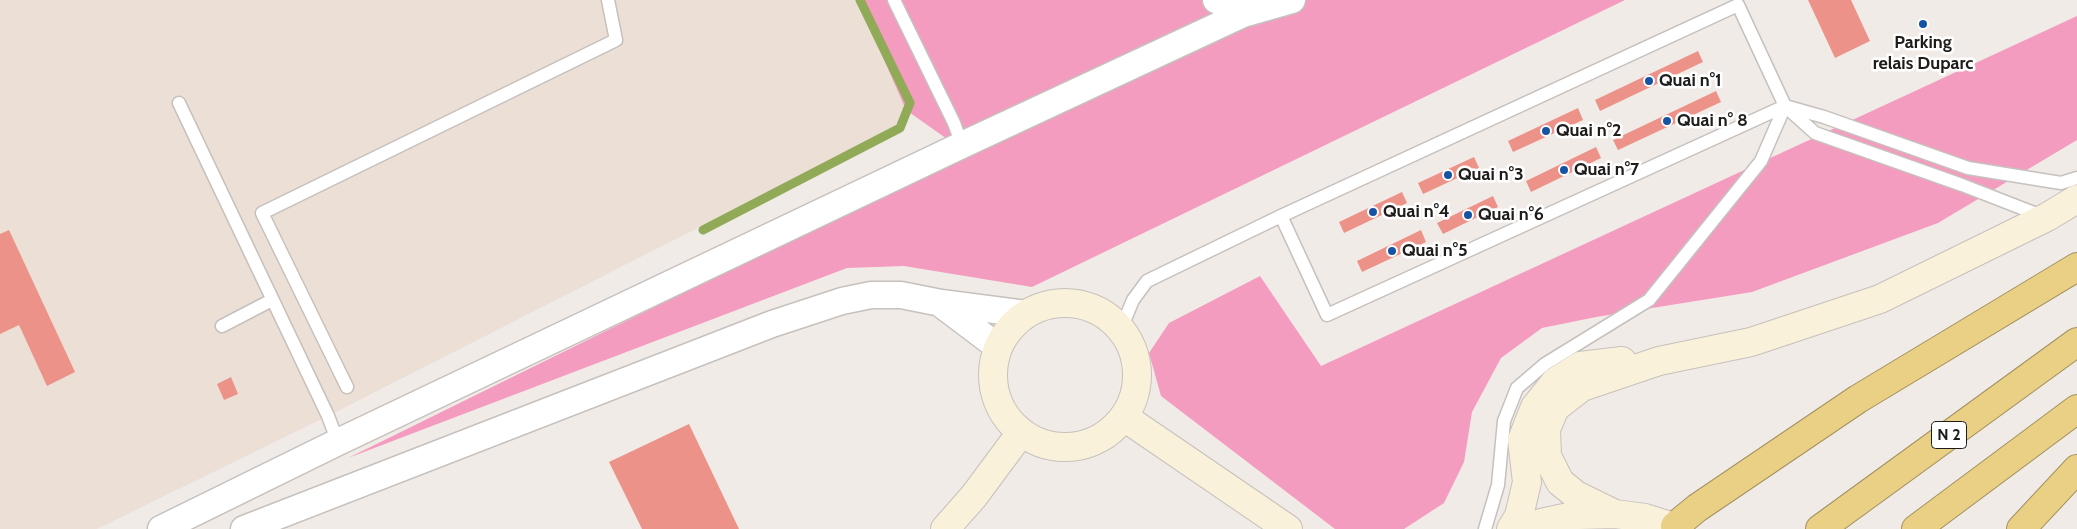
<!DOCTYPE html>
<meta charset="utf-8">
<style>
body{margin:0}
canvas{display:block;background:#f1ebe7}
</style>
<canvas width="2077" height="529"></canvas>
<script>
const ctx = document.querySelector('canvas').getContext('2d');
ctx.lineJoin = 'round';
function fill(path, color) {
  ctx.fillStyle = color;
  ctx.fill(path, 'evenodd');
}
function shape(rows) {
  const path = new Path2D();
  for (const r of rows) {
    if (r.length === 3) {
      path.moveTo(r[0] + r[2], r[1]);
      path.arc(r[0], r[1], r[2], 0, 2 * Math.PI);
      continue;
    }
    path.moveTo(r[0], r[1]);
    for (let i = 2; i < r.length; i += 2) path.lineTo(r[i], r[i + 1]);
  }
  return path;
}
function stroke(path, color, width, dash) {
  ctx.strokeStyle = color;
  ctx.lineWidth = width;
  ctx.lineCap = dash ? 'butt' : 'round';
  ctx.setLineDash(dash || []);
  ctx.stroke(path);
}
function drawText(font, color, halo, rows, align = 'center') {
  ctx.font = font + ' Cabin,sans-serif';
  ctx.lineWidth = 5;
  ctx.setLineDash([]);
  ctx.textBaseline = 'middle';
  ctx.strokeStyle = halo;
  ctx.fillStyle = color;
  for (const [text, x, y, turn = 0] of rows) {
    ctx.save();
    ctx.translate(x, y);
    ctx.rotate((+turn || 0) * Math.PI / 180);
    ctx.textAlign = isNaN(turn) ? turn : align;
    if (halo) ctx.strokeText(text, 0, 0);
    ctx.fillText(text, 0, 0);
    ctx.restore();
  }
}
fill(shape([
 [0,0,858,0,906,110,900,125,328,416,97,529,0,529]
]), '#ebdfd6');
fill(shape([
 [858,0,1625,0,1032,287,904,266,847,268,348,458,967,153,906,110],
 [2077,16,2077,140,1938,223,1752,292,1596,317,1542,328,1501,358,1472,412,1464,462,1444,503,1404,529,1335,529,1161,396,1149,353,1169,323,1260,276,1321,366]
]), '#f49cc0');
stroke(shape([
 [703,230,900,128,910,103,860,0]
]), '#91aa58', 9);
fill(shape([
 [1808,0,1851,0,1870,41,1835,58],
 [1698,51,1703,62,1600,111,1595,100],
 [1716,91,1721,102,1618,150,1613,140],
 [1578,108,1583,120,1513,152,1508,141],
 [1596,147,1601,158,1531,192,1526,181],
 [1474,157,1479,168,1423,194,1418,183],
 [1402,192,1407,203,1344,233,1339,222],
 [1493,196,1498,207,1443,234,1437,223],
 [9,230,75,372,47,386,19,325,0,334,0,234],
 [1421,230,1426,242,1362,272,1357,261],
 [231,377,238,394,224,400,217,384],
 [689,424,739,529,642,529,609,462]
]), '#ed9288');
const lane = shape([
 [894,0,954,123,962,145],
 [179,103,328,416,338,442],
 [1281,216,1327,315,1785,106,1824,117,1968,168,2061,183,2077,178],
 [222,326,272,300],
 [1121,329,1133,300,1147,281,1281,216,1738,5,1785,106,1815,133,1962,185,2042,216],
 [347,387,262,213,616,40,608,0],
 [1485,529,1498,485,1504,421,1517,388,1545,364,1649,300,1761,161,1785,106]
]);
const street = shape([
 [1216,0,1243,14],
 [941,304,998,347],
 [161,529,338,442,962,145,1243,14,1292,0],
 [244,529,772,324,842,301,871,295,901,295,941,303,1026,314]
]);
const secondary = shape([
 [1065,375,72],
 [1124,417,1288,529],
 [1615,514,1576,495,1560,482,1547,456,1546,429,1555,408,1582,387,1659,361,1751,342,1880,299,2047,217,2077,199],
 [945,529,974,496,1020,434],
 [1511,529,1519,516,1527,482,1522,440,1535,407,1556,381,1580,366,1622,361],
 [1525,529,1541,523,1578,515,1615,514,1645,518,1680,529]
]);
const highway = shape([
 [1675,526,1697,508,1858,399,2077,267],
 [1820,529,2077,342],
 [1916,529,2077,409],
 [2021,529,2077,469]
]);
stroke(lane, '#c6c1bd', 15);
stroke(street, '#c6c1bd', 29);
stroke(secondary, '#c6c1bd', 30);
stroke(highway, '#a39160', 30);
stroke(lane, '#fff', 12);
stroke(street, '#fff', 26);
stroke(secondary, '#f9f1da', 28);
stroke(highway, '#ead085', 28);
for (const [x, y, r, color] of [
 [1923,24,5,"#1653a3"],
 [1649,81,5,"#1653a3"],
 [1667,121,5,"#1653a3"],
 [1546,131,5,"#1653a3"],
 [1564,170,5,"#1653a3"],
 [1448,175,5,"#1653a3"],
 [1373,212,5,"#1653a3"],
 [1468,215,5,"#1653a3"],
 [1392,251,5,"#1653a3"]
]) {
  const dot = new Path2D();
  dot.arc(x, y, r, 0, 2 * Math.PI);
  ctx.fillStyle = color;
  ctx.fill(dot);
  stroke(dot, '#fff', 2);
}
for (const [x, y, w] of [
 [1949,435,35]
]) {
  const box = new Path2D();
  box.roundRect(x - w / 2, y - 13.5, w, 27, 4);
  ctx.fillStyle = '#fff';
  ctx.fill(box);
  stroke(box, '#1f1d1b', 1);
}
drawText('bold 16px', '#1f1d1b', null, [
 ["N 2",1949,435]
]);
drawText('bold 18px', '#1f1d1b', '#fff', [
 ["Parking",1923,43,"center"],
 ["relais Duparc",1923,64,"center"],
 ["Quai n°1",1659,81],
 ["Quai n° 8",1677,121],
 ["Quai n°2",1556,131],
 ["Quai n°7",1574,170],
 ["Quai n°3",1458,175],
 ["Quai n°4",1383,212],
 ["Quai n°6",1478,215],
 ["Quai n°5",1402,251]
], 'left');
</script>
